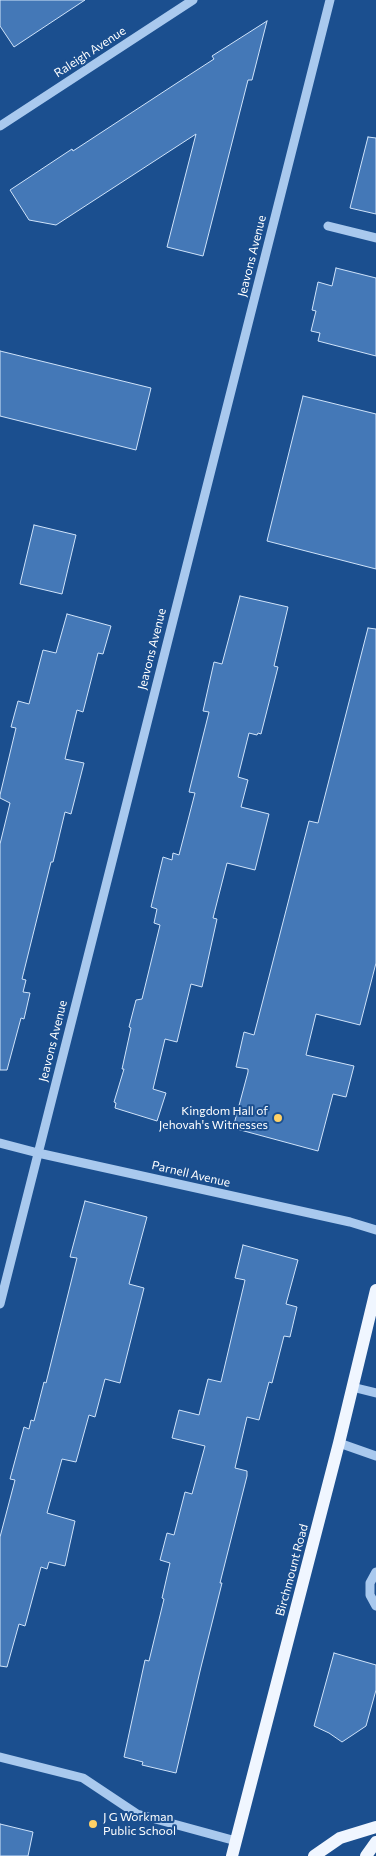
<!DOCTYPE html>
<style>
body{margin:0}
canvas{display:block;background:#1b4f8f}
</style>
<canvas width="376" height="1856"></canvas>
<script>
const ctx = document.querySelector('canvas').getContext('2d');
ctx.lineJoin = 'round';
function fill(path, color) {
  ctx.fillStyle = color;
  ctx.fill(path, 'evenodd');
}
function shape(rows) {
  const path = new Path2D();
  for (const r of rows) {
    path.moveTo(r[0], r[1]);
    for (let i = 2; i < r.length; i += 2) path.lineTo(r[i], r[i + 1]);
  }
  return path;
}
function stroke(path, color, width, dash) {
  ctx.strokeStyle = color;
  ctx.lineWidth = width;
  ctx.lineCap = dash ? 'butt' : 'round';
  ctx.setLineDash(dash || []);
  ctx.stroke(path);
}
function drawText(font, color, halo, rows, align = 'center') {
  ctx.font = font + ' Commissioner,sans-serif';
  ctx.lineWidth = 4;
  ctx.setLineDash([]);
  ctx.textBaseline = 'middle';
  ctx.strokeStyle = halo;
  ctx.fillStyle = color;
  for (const [text, x, y, turn = 0] of rows) {
    ctx.save();
    ctx.translate(x, y);
    ctx.rotate((+turn || 0) * Math.PI / 180);
    ctx.textAlign = isNaN(turn) ? turn : align;
    if (halo) ctx.strokeText(text, 0, 0);
    ctx.fillText(text, 0, 0);
    ctx.restore();
  }
}
const building = shape([
 [0,0,85,0,14,47,0,26,0,0],
 [267,21,252,80,248,80,203,256,167,247,196,134,56,225,29,220,10,190,72,149,73,151,177,83,214,59,212,56,267,21],
 [368,137,376,138,376,214,350,208,368,137],
 [336,268,376,278,376,356,318,341,320,333,311,331,316,311,312,310,318,282,332,286,336,268],
 [0,351,151,388,136,450,0,416,0,351],
 [303,396,376,414,376,569,267,541,303,396],
 [34,525,76,535,62,594,20,584,34,525],
 [240,596,288,607,274,666,278,667,261,734,258,733,257,735,249,733,238,777,248,780,241,807,269,814,255,870,227,863,213,918,217,919,202,987,191,984,177,1042,165,1039,153,1089,166,1093,157,1121,115,1108,116,1103,114,1102,124,1069,122,1069,131,1028,129,1027,136,1000,142,999,160,925,154,923,157,909,151,907,163,857,172,860,173,853,179,855,195,793,189,792,209,712,203,711,214,662,222,664,240,596],
 [67,614,111,626,103,654,98,653,83,712,77,710,65,759,84,763,71,814,65,812,53,862,51,862,22,979,26,980,23,992,30,993,24,1019,21,1018,7,1070,0,1070,0,844,10,803,0,798,0,795,16,728,11,727,18,701,29,704,43,650,56,653,67,614],
 [368,628,376,629,376,963,360,1025,316,1014,306,1055,354,1066,346,1097,333,1094,318,1151,233,1128,248,1072,248,1069,236,1067,244,1032,254,1035,309,821,318,823,368,628],
 [85,1201,147,1217,129,1284,144,1288,120,1383,105,1379,95,1417,89,1415,76,1462,62,1459,47,1513,75,1521,65,1566,49,1562,47,1569,41,1567,25,1626,19,1624,7,1667,0,1666,0,1537,15,1480,10,1479,24,1427,29,1429,31,1420,34,1421,44,1382,46,1383,77,1258,70,1257,85,1201],
 [243,1245,298,1260,286,1304,297,1307,290,1337,284,1336,272,1383,269,1382,259,1420,247,1417,235,1468,247,1471,247,1476,220,1583,222,1583,201,1667,176,1773,142,1765,143,1762,124,1757,145,1660,149,1661,164,1599,162,1598,170,1563,160,1560,167,1533,174,1535,185,1492,192,1494,205,1446,172,1438,179,1410,199,1415,208,1379,221,1382,245,1280,235,1278,243,1245],
 [334,1653,376,1665,376,1690,366,1726,342,1742,329,1733,314,1726,334,1653],
 [0,1824,33,1832,28,1856,0,1856,0,1824]
]);
fill(building, '#4478b7');
stroke(building, '#cfe3fa', 1);
stroke(shape([
 [0,126,193,0],
 [328,226,376,238],
 [0,1143,38,1153,350,1222,376,1230],
 [0,1304,330,0],
 [352,1387,376,1393],
 [339,1443,376,1456],
 [376,1572,370,1583,370,1595,376,1606],
 [0,1757,83,1778,137,1814,236,1841]
]), '#a9c9ee', 9);
stroke(shape([
 [232,1856,339,1443,376,1290],
 [314,1856,340,1838,376,1827],
 [366,1856,376,1842]
]), '#f0f6ff', 12);
for (const [x, y, r, color] of [
 [278,1118,5,"#ffd166"],
 [93,1824,5,"#ffd166"]
]) {
  const dot = new Path2D();
  dot.arc(x, y, r, 0, 2 * Math.PI);
  ctx.fillStyle = color;
  ctx.fill(dot);
  stroke(dot, '#1b4f8f', 2);
}
drawText('12px', '#fff', '#1b4f8f', [
 ["Raleigh Avenue",90,52,-33],
 ["Jeavons Avenue",252,256,-76],
 ["Jeavons Avenue",152,649,-76],
 ["Jeavons Avenue",53,1041,-76],
 ["Parnell Avenue",191,1174,13],
 ["Birchmount Road",292,1570,-75]
]);
drawText('12px', '#fff', '#1b4f8f', [
 ["Kingdom Hall of",268,1111],
 ["Jehovah's Witnesses",268,1125],
 ["J G Workman",103,1817,"left"],
 ["Public School",103,1831,"left"]
], 'right');
</script>
